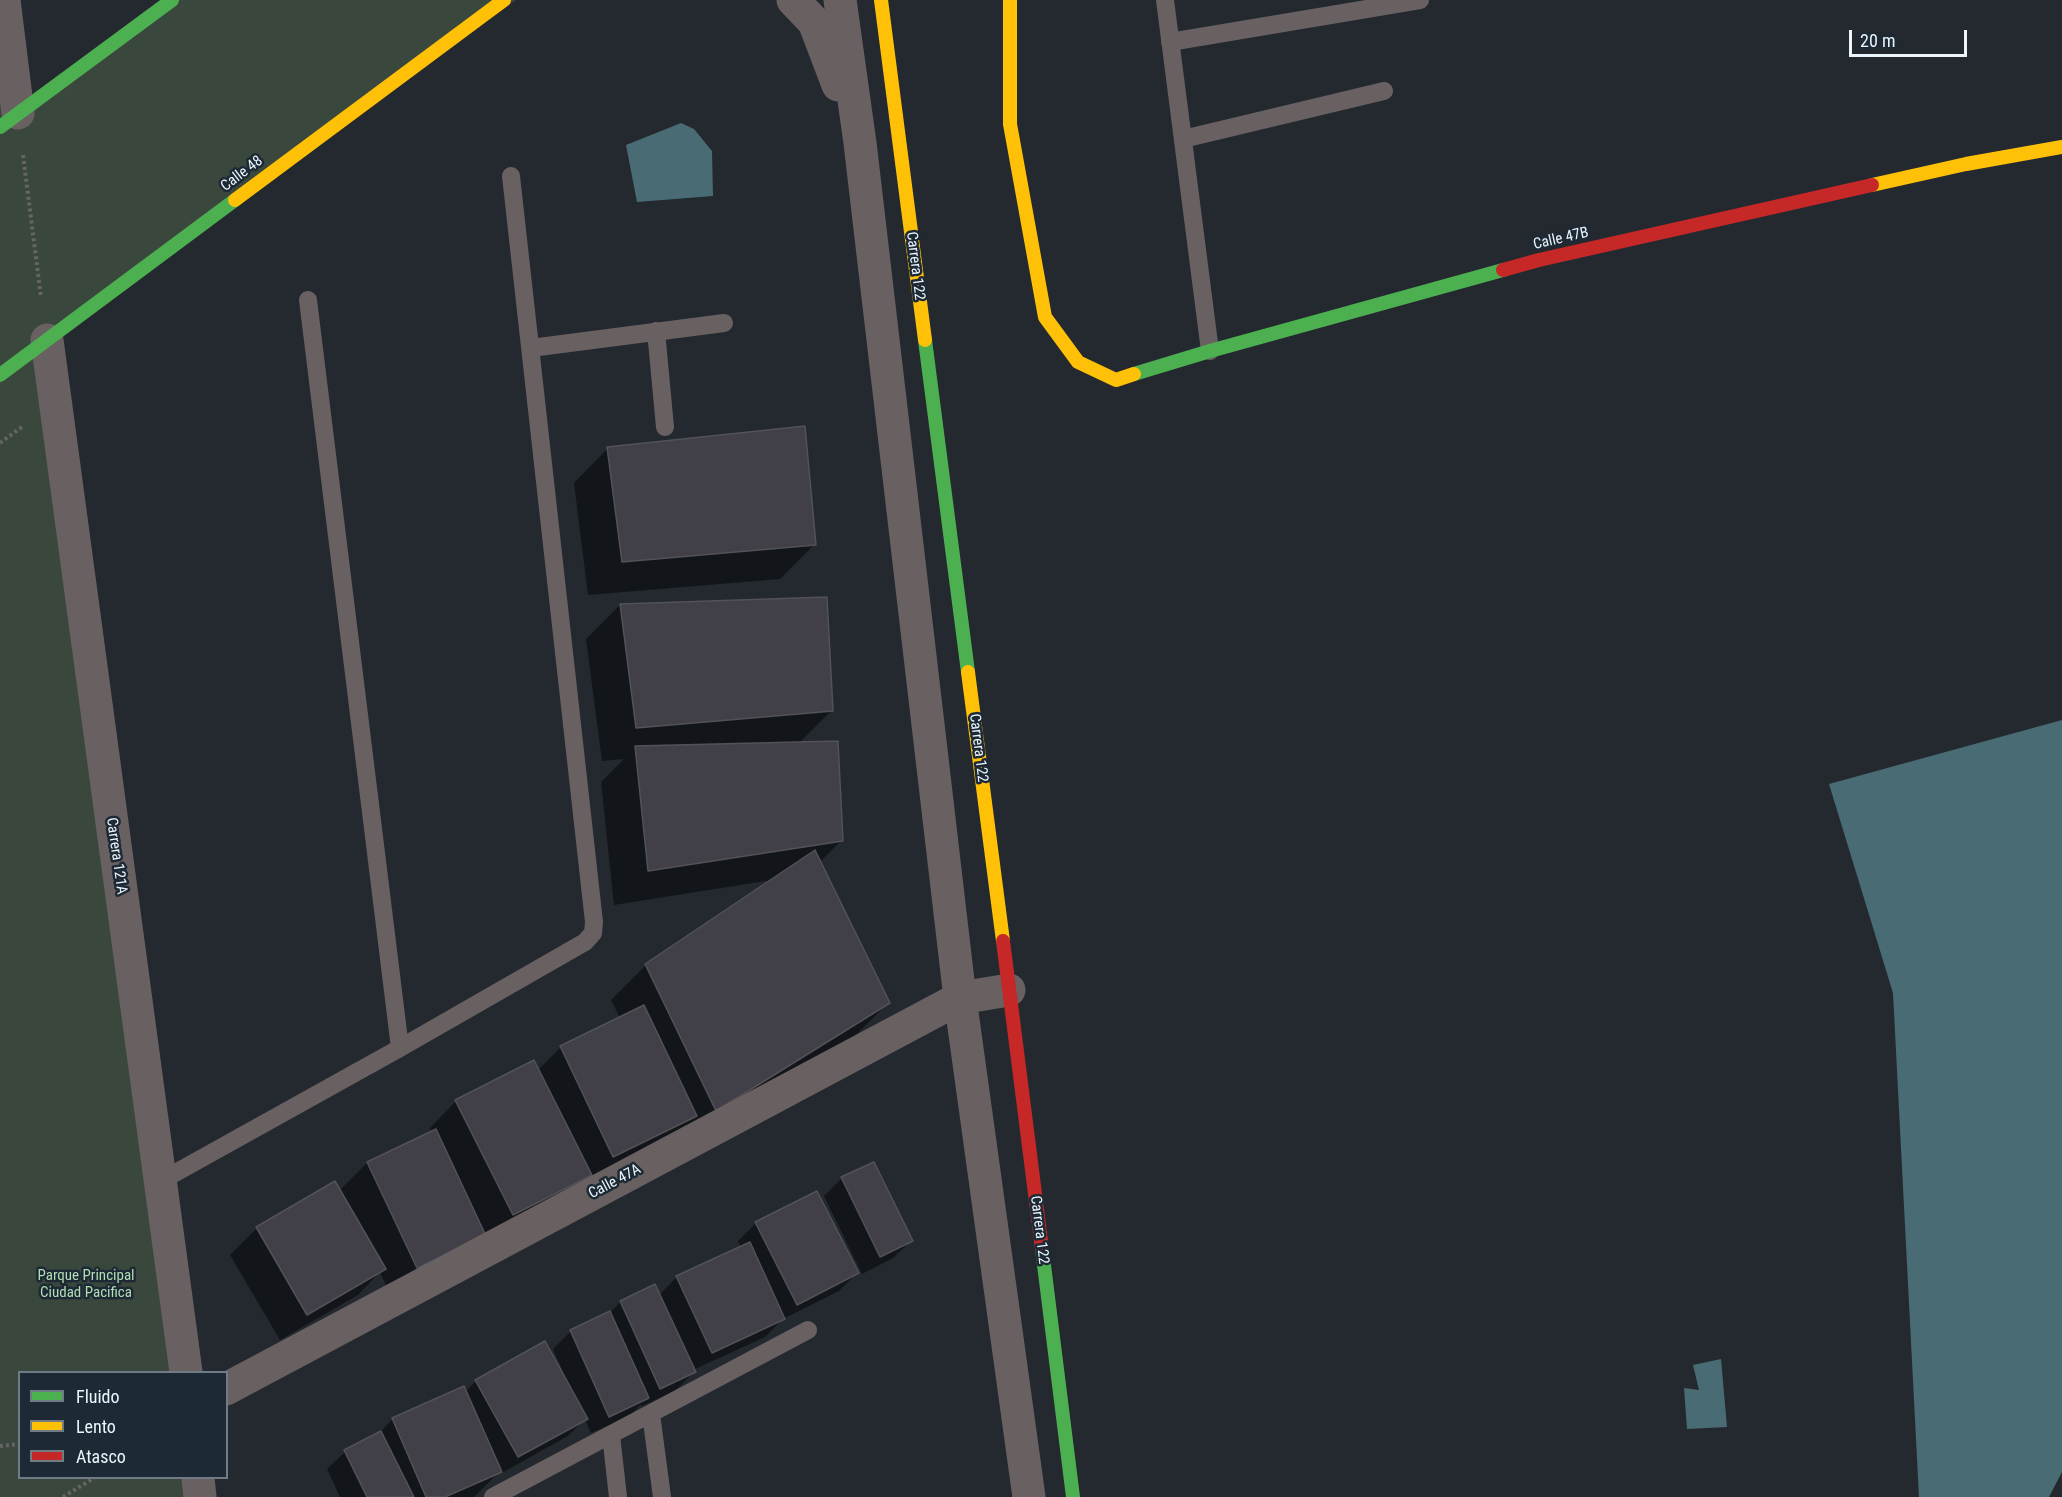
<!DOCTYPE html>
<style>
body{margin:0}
#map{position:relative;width:2062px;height:1497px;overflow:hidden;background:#23292f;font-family:"Roboto Condensed",sans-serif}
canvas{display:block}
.legend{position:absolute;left:18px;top:1371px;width:210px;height:108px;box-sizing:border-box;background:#1d2a35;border:2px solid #707b85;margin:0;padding:8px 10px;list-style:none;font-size:18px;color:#ecf5fd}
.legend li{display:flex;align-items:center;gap:12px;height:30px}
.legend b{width:30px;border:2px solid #707b85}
.scale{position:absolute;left:1849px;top:30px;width:118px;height:27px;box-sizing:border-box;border:3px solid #ecf5fd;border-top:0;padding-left:8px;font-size:18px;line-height:21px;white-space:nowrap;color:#ecf5fd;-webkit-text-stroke:4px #1d2a35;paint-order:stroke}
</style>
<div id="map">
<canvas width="2062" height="1497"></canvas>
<ul class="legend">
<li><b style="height:8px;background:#4caf50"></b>Fluido</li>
<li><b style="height:8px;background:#ffc107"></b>Lento</li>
<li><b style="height:8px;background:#c62828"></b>Atasco</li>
</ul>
<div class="scale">20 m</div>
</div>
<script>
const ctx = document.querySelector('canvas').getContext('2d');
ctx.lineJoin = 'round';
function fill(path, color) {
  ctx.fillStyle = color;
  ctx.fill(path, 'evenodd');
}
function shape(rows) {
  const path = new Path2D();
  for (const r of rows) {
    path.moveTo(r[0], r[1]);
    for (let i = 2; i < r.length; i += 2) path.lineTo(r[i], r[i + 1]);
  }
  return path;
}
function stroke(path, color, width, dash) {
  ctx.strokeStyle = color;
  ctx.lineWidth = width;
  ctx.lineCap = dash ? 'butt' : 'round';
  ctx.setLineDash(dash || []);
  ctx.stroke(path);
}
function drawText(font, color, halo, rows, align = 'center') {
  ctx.font = font + ' "Roboto Condensed",sans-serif';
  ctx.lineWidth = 5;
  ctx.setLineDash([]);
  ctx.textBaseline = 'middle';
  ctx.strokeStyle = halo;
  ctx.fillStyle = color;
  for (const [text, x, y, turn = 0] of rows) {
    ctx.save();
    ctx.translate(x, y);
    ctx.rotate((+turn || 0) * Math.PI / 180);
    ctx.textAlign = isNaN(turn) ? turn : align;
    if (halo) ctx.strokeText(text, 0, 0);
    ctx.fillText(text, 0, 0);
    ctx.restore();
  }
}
fill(shape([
 [0,0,18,112,172,0,516,0,47,340,186,1372,20,1372,20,1478,198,1478,200,1497,0,1497]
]), '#3a473d');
fill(shape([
 [681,123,694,129,712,151,713,196,637,202,626,145],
 [2062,720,2062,1472,2049,1497,1919,1497,1893,993,1829,784],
 [1721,1359,1727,1427,1687,1429,1684,1388,1699,1390,1693,1365]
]), '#496c74');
fill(shape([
 [608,448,814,545,780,579,588,595,574,483],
 [620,605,831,711,799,743,842,840,819,863,888,1003,853,1038,587,1182,585,1179,563,1201,390,1294,380,1272,358,1295,280,1340,230,1255,257,1228,334,1183,339,1191,367,1163,432,1133,430,1128,456,1101,538,1070,561,1047,620,1018,611,1000,646,965,772,880,614,905,601,782,624,759,602,761,586,639],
 [842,1178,911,1241,893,1258,862,1274,824,1196],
 [756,1223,857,1273,839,1291,783,1319,765,1337,693,1370,694,1372,676,1390,642,1406,641,1404,630,1416,591,1433,585,1419,568,1436,500,1474,499,1472,474,1497,340,1497,327,1469,345,1452,376,1436,393,1419,465,1392,476,1381,565,1376,553,1349,571,1331,610,1313,620,1302,655,1286,659,1295,677,1277,741,1247,738,1241]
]), '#0007');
const building = shape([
 [805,426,816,545,622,562,607,447,805,426],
 [827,597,833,711,636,728,620,604,827,597],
 [838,741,843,841,648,871,635,746,838,741],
 [815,850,890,1003,716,1111,645,964,815,850],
 [644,1005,697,1116,613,1157,560,1046,644,1005],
 [534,1060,592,1175,513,1215,455,1100,534,1060],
 [436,1129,486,1236,417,1268,367,1162,436,1129],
 [874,1162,913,1241,880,1257,841,1177,874,1162],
 [335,1181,386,1269,307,1315,256,1227,335,1181],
 [817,1191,859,1273,797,1305,755,1222,817,1191],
 [750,1242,785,1319,712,1353,676,1276,750,1242],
 [655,1284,696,1372,660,1389,620,1301,655,1284],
 [610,1311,649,1398,609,1417,570,1330,610,1311],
 [545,1341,588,1419,518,1457,475,1380,545,1341],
 [464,1386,502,1472,445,1497,426,1497,392,1418,464,1386],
 [381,1431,414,1497,367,1497,344,1450,381,1431]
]);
fill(building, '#414048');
stroke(building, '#525257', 1.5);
stroke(shape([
 [23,155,41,297],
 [0,443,22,427],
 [0,1446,20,1444],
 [63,1497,94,1478]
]), '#666465', 4, [3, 3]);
stroke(shape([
 [1165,0,1210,351],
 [1170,42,1420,0],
 [1183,139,1384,91],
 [308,300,400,1048],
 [656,331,665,427],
 [531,348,724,323],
 [159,1182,400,1048,585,942,593,933,594,922,511,176],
 [651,1414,662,1497],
 [611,1435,618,1497],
 [493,1497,808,1330]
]), '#696061', 18);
stroke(shape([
 [4,0,18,113],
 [793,0,814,22,838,85],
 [840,0,860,143,960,998,1029,1497],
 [47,340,186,1372],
 [226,1389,960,998,1009,990],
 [198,1478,200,1497]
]), '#696061', 33);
stroke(shape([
 [0,127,172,0],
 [925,340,968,672],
 [1134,374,1210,351,1503,270],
 [0,375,235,200],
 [1042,1249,1073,1497]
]), '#4caf50', 14);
stroke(shape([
 [881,0,925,340],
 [1010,0,1010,124,1045,317,1078,362,1116,380,1134,374],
 [1872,185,1966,164,2062,147],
 [235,200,504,0],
 [968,672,1003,941]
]), '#ffc107', 14);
stroke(shape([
 [1503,270,1539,260,1872,185],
 [1003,941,1042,1249]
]), '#c62828', 14);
drawText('15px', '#ecf5fd', '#1d2a35', [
 ["Calle 48",242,174,-37],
 ["Calle 47B",1561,239,-13],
 ["Carrera 122",915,266,83],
 ["Carrera 122",978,748,83],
 ["Carrera 121A",116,856,82],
 ["Calle 47A",615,1182,-28],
 ["Carrera 122",1039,1230,83]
]);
drawText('15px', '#b2deb3', '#1d2a35', [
 ["Parque Principal",86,1276],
 ["Ciudad Pacifica",86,1293]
]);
</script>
